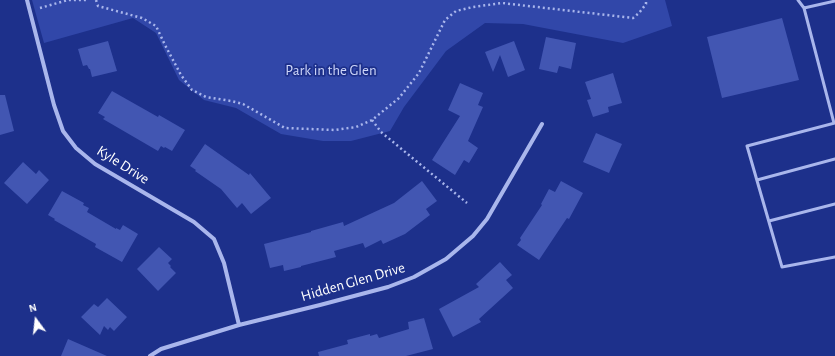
<!DOCTYPE html>
<style>
body{margin:0}
#map{position:relative;width:835px;height:356px;overflow:hidden;background:#1d308b;font-family:"Alegreya Sans",sans-serif}
canvas{display:block}
.north{position:absolute;left:16px;top:300px;width:40px;height:40px;-webkit-text-stroke:3px #1d308b;paint-order:stroke;rotate:345deg;font-size:11px;font-weight:700;line-height:16px;text-align:center;color:#fff}
.north::after{content:'';display:block;margin:auto;width:14px;height:18px;background:#fff;clip-path:polygon(50% 0,100% 100%,50% 72%,0 100%)}
</style>
<div id="map">
<canvas width="835" height="356"></canvas>
<div class="north">N</div>
</div>
<script>
const ctx = document.querySelector('canvas').getContext('2d');
ctx.lineJoin = 'round';
function fill(path, color) {
  ctx.fillStyle = color;
  ctx.fill(path, 'evenodd');
}
function shape(rows) {
  const path = new Path2D();
  for (const r of rows) {
    path.moveTo(r[0], r[1]);
    for (let i = 2; i < r.length; i += 2) path.lineTo(r[i], r[i + 1]);
  }
  return path;
}
function stroke(path, color, width, dash) {
  ctx.strokeStyle = color;
  ctx.lineWidth = width;
  ctx.lineCap = dash ? 'butt' : 'round';
  ctx.setLineDash(dash || []);
  ctx.stroke(path);
}
function drawText(font, color, halo, rows, align = 'center') {
  ctx.font = font + ' "Alegreya Sans",sans-serif';
  ctx.lineWidth = 3.5;
  ctx.setLineDash([]);
  ctx.textBaseline = 'middle';
  ctx.strokeStyle = halo;
  ctx.fillStyle = color;
  for (const [text, x, y, turn = 0] of rows) {
    ctx.save();
    ctx.translate(x, y);
    ctx.rotate((+turn || 0) * Math.PI / 180);
    ctx.textAlign = isNaN(turn) ? turn : align;
    if (halo) ctx.strokeText(text, 0, 0);
    ctx.fillText(text, 0, 0);
    ctx.restore();
  }
}
fill(shape([
 [32,0,665,0,672,26,623,43,523,24,485,23,446,51,404,107,390,131,351,141,323,141,281,134,236,108,204,100,179,80,156,33,133,18,44,43]
]), '#3147a9');
fill(shape([
 [782,18,799,80,722,98,707,37],
 [546,37,576,43,571,69,559,66,557,73,539,69],
 [108,41,117,71,92,77,90,69,89,69,87,65,83,66,78,49],
 [514,41,525,70,508,77,500,55,493,72,485,52],
 [613,73,622,103,608,107,609,112,593,117,587,100,591,99,585,82],
 [460,83,483,93,478,105,483,107,468,141,478,148,469,163,464,160,455,175,432,160,460,116,448,110],
 [112,91,158,117,159,115,185,130,172,151,165,147,164,148,161,146,158,151,103,119,105,117,98,113],
 [0,95,5,95,14,131,0,135],
 [596,133,622,144,609,173,583,162],
 [205,144,249,175,250,173,271,198,251,214,242,203,237,208,221,189,195,171,196,170,190,166],
 [23,162,36,174,39,170,49,180,27,204,4,183],
 [422,181,437,201,426,209,430,215,405,234,383,244,381,240,365,248,363,243,334,251,336,257,301,266,301,267,284,271,283,265,270,268,264,244,311,232,311,231,343,222,344,226,394,203],
 [561,181,583,193,569,219,567,218,539,260,517,245,521,240,520,238,542,205,541,204,549,189,555,192],
 [62,191,84,203,83,205,89,208,87,212,116,229,116,228,120,230,123,225,138,234,122,262,95,247,96,244,54,220,55,219,48,215],
 [159,247,172,259,168,263,171,266,170,267,176,273,158,291,137,269],
 [500,262,512,275,506,280,513,288,479,319,481,322,453,337,439,309,479,287,476,284],
 [107,298,127,317,114,331,110,327,108,330,104,326,100,335,81,317,94,304,98,307],
 [424,318,433,349,406,356,319,356,318,352,348,344,347,340,370,334,370,336,377,334,379,338,409,329,408,322],
 [68,339,107,356,61,356]
]), '#4256b2');
stroke(shape([
 [96,0,98,6,142,18,156,26,165,45,181,75,192,90,206,97,231,101,243,104,285,128,335,130,356,127,372,120,399,98,419,73,445,20,456,11,473,7,502,3,633,18,639,13,646,4,646,0],
 [40,8,68,0,88,0],
 [372,120,381,132,467,203]
]), '#a9b6ec', 2.5, [2, 3]);
stroke(shape([
 [798,0,804,8,834,123],
 [804,8,835,1],
 [835,123,747,146,782,267,835,257],
 [757,180,835,159],
 [769,221,835,204]
]), '#a9b6ec', 3);
stroke(shape([
 [27,0,54,105,63,131,76,148,95,164,194,222,214,239,224,263,239,325],
 [150,356,161,349,239,325,320,305,388,287,414,277,446,259,473,236,487,219,542,124]
]), '#a9b6ec', 4);
drawText('15px', '#ced6f9', '#1d308b', [
 ["Park in the Glen",331,70]
]);
drawText('15px', '#fff', '#1d308b', [
 ["Kyle Drive",123,165,32],
 ["Hidden Glen Drive",353,282,-16]
]);
</script>
